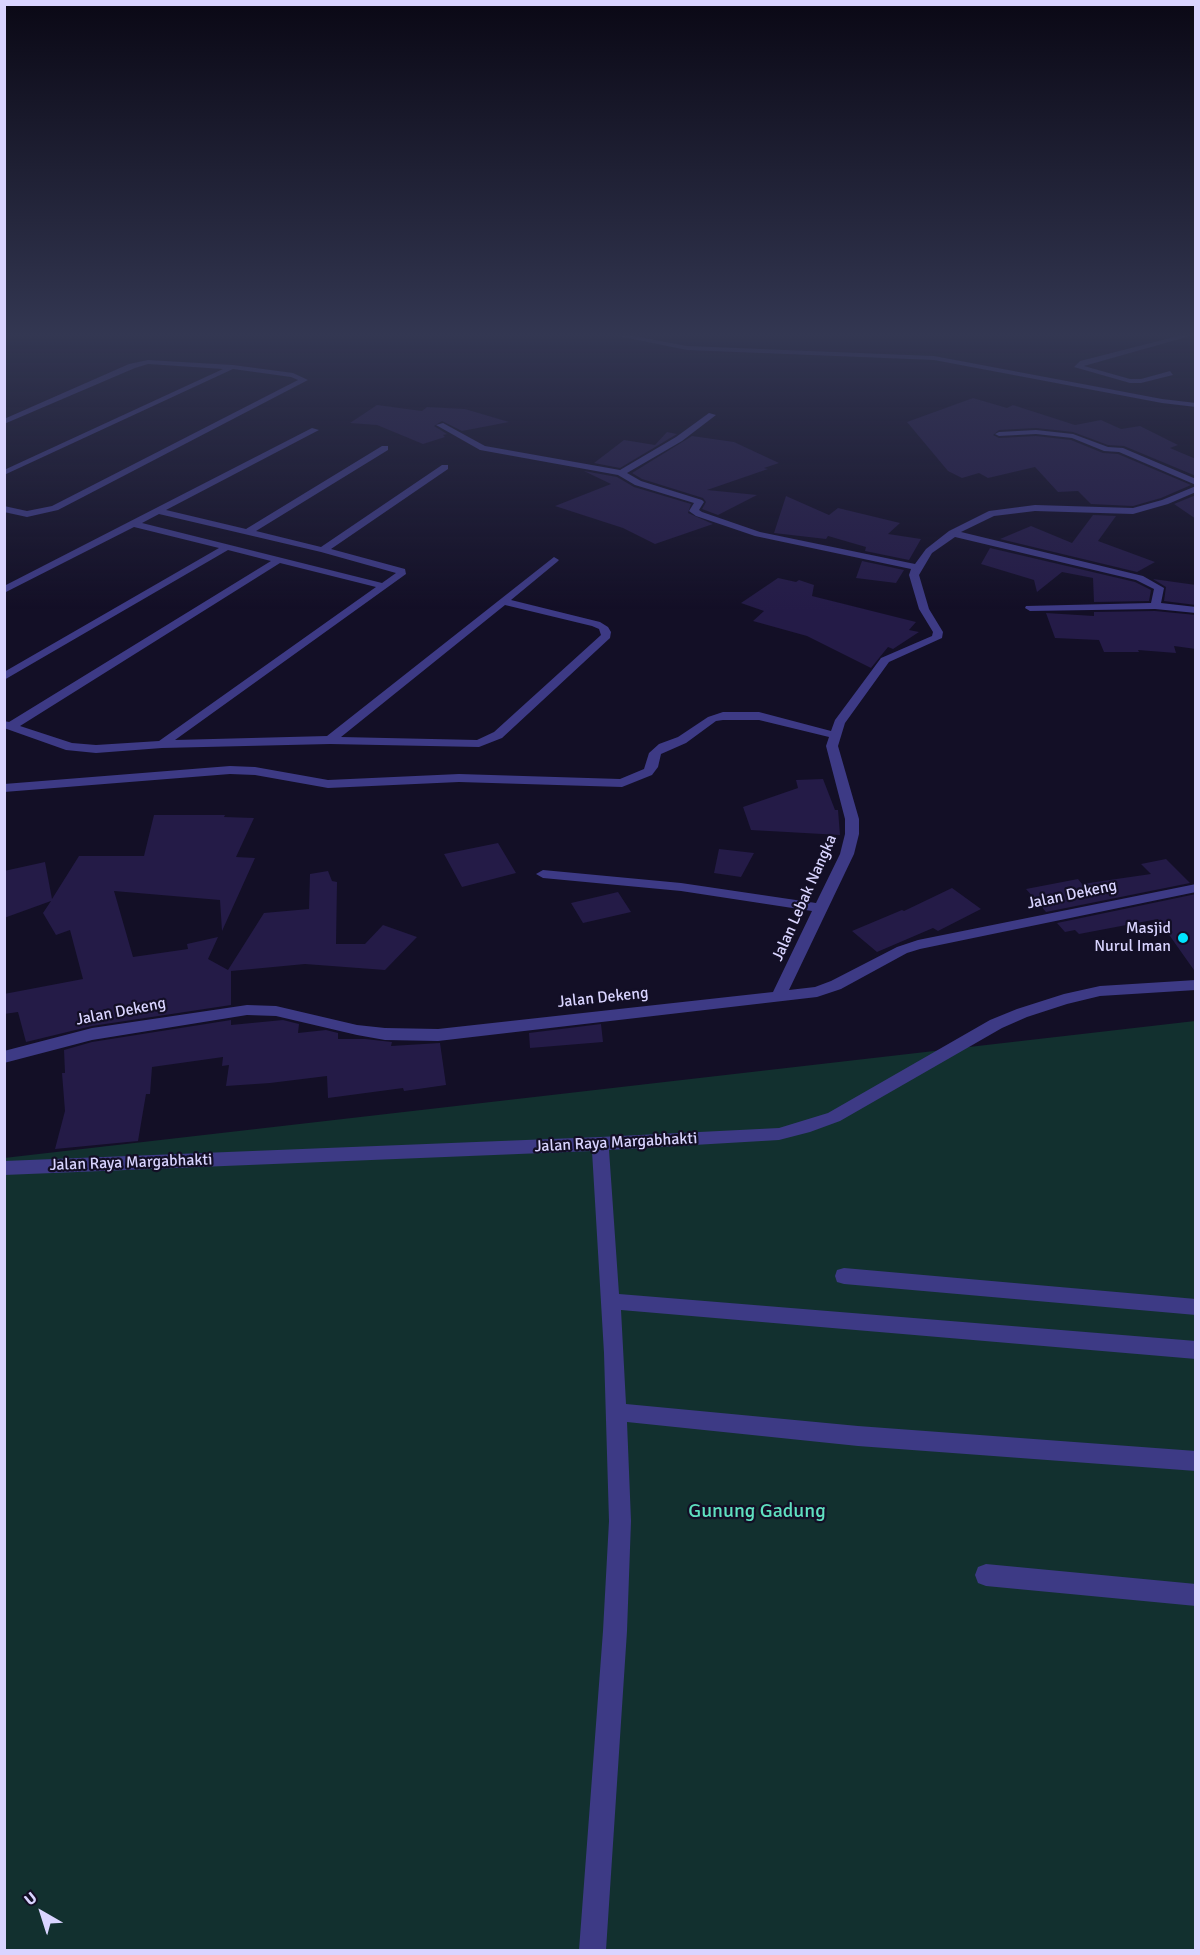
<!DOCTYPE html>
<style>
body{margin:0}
#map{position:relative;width:1200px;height:1955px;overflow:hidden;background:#130f26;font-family:Signika,sans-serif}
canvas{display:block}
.frame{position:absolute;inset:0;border:6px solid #d9d4ff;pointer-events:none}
.north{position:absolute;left:12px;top:1883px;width:60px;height:60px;-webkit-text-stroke:4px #130f26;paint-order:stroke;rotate:321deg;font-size:16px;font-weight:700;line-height:24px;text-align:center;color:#d9d4ff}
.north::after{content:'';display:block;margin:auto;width:21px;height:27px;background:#d9d4ff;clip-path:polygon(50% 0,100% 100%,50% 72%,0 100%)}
</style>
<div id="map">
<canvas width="1200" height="1955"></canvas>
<div class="frame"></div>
<div class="north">U</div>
</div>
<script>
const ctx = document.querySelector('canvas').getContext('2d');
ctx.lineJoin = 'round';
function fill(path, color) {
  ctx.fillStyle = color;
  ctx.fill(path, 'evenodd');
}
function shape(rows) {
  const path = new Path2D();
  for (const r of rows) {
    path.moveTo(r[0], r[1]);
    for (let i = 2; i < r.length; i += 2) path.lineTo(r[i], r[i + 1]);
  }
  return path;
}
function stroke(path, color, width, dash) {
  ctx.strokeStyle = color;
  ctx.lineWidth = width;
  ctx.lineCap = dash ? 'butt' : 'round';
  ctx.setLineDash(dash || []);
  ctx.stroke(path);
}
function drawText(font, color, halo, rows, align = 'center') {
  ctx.font = font + ' Signika,sans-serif';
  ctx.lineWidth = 4.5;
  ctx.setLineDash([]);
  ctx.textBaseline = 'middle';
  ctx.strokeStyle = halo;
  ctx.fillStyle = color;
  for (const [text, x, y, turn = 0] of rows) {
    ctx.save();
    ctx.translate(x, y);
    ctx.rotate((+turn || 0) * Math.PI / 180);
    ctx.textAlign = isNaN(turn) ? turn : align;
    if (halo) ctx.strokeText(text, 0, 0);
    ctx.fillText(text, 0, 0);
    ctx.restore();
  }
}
fill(shape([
 [1195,1021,1195,1950,5,1950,4,1158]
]), '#12302f');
fill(shape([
 [973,398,1007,408,1013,405,1075,425,1101,420,1121,429,1140,426,1178,445,1170,448,1196,459,1196,476,1124,446,1108,445,1073,432,1036,428,999,430,993,435,999,438,1036,436,1071,440,1103,453,1118,454,1191,485,1161,498,1133,506,1091,504,1078,491,1058,492,1035,467,988,478,979,473,962,478,948,471,907,422],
 [377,405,422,411,427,407,465,409,509,422,462,431,442,421,434,426,447,434,443,435,445,437,423,444,377,425,350,423],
 [667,432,677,434,620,468,594,463,624,440,655,445],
 [692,436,734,442,779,463,764,468,768,469,707,490,757,495,718,515,702,509,706,502,703,498,642,479,632,473],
 [584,471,617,477,634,487,691,504,688,513,713,524,655,544,623,528,555,506,611,484],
 [1196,495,1196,519,1174,504],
 [786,496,829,515,838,508,900,523,888,534,921,539,909,560,865,551,866,547,828,536,826,539,774,533],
 [1093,515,1116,516,1098,541,1155,562,1137,572,1000,539,1031,526,1072,543],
 [990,548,1135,582,1151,590,1149,601,1094,602,1093,578,1062,572,1037,592,1034,580,981,564],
 [862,561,904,570,896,583,856,578],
 [778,578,796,582,799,580,814,585,812,596,916,622,909,630,919,632,893,649,888,647,871,668,807,636,753,621,764,611,741,603],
 [1153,579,1196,585,1196,605,1164,601,1166,587],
 [1155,611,1196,615,1196,649,1174,646,1176,653,1138,650,1139,652,1104,652,1099,640,1055,638,1046,613,1094,616,1094,612],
 [823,779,835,810,838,810,840,835,751,830,743,807,798,788,796,780],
 [154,815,225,815,224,817,254,818,236,857,255,858,222,931,220,900,114,891,133,957,188,949,187,944,218,937,208,959,228,970,264,913,309,909,310,874,328,871,332,881,337,882,336,944,365,944,383,925,417,937,385,970,305,964,231,971,231,1005,92,1026,26,1042,18,1012,4,1014,4,994,83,979,70,930,56,935,43,913,51,901,4,918,4,871,45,862,52,899,79,856,144,856],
 [498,843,516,873,462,887,444,854],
 [719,849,754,853,741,877,714,873],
 [1166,859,1190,883,1046,912,1026,889,1078,879,1082,884,1151,874,1141,864],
 [952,888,981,909,938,931,933,928,877,952,852,931,902,910,904,911],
 [618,892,631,912,583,923,571,903],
 [1196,894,1196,973,1158,919,1079,934,1075,930,1065,932,1057,923],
 [231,1020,231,1025,283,1020,299,1024,298,1033,326,1030,338,1033,338,1039,365,1039,392,1042,391,1046,440,1043,446,1085,404,1091,403,1088,328,1098,327,1076,270,1083,226,1086,229,1065,222,1066,223,1057,152,1067,150,1094,146,1094,138,1141,55,1149,65,1111,62,1073,65,1073,64,1050,92,1042],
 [601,1024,603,1042,530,1048,529,1033]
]), '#241b47');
fill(shape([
 [618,336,634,336,687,346,934,356,1162,399,1196,403,1196,407,1162,403,934,360,687,350,618,336],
 [1178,336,1190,336,1084,366,1130,379,1141,379,1170,371,1173,375,1141,383,1130,383,1074,367,1080,361,1178,336],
 [148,360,233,365,293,373,308,380,58,510,27,517,4,512,4,506,27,511,52,506,298,380,291,377,233,369,4,475,4,470,223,369,148,364,135,368,4,424,4,419,129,364,148,360],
 [709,413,716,415,682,441,627,473,641,481,702,500,704,502,699,510,702,512,760,532,915,564,926,549,949,531,989,511,1035,505,1133,508,1162,500,1196,486,1196,492,1168,504,1133,514,1035,511,994,516,961,532,1143,576,1164,588,1161,603,1196,607,1196,613,1155,609,1030,611,1025,608,1026,606,1151,603,1154,589,1136,580,955,537,932,553,919,575,929,609,943,632,942,638,889,662,845,723,838,746,859,819,859,834,854,854,789,990,815,987,831,981,897,947,918,940,1196,884,1196,892,920,949,907,953,841,989,817,997,438,1041,385,1040,357,1035,276,1016,247,1015,92,1040,4,1063,4,1051,92,1028,247,1005,276,1006,357,1025,385,1028,438,1029,773,992,812,911,681,891,543,878,536,874,543,870,681,883,816,903,840,854,845,834,845,819,826,746,829,737,759,720,723,720,716,721,686,743,661,754,658,767,652,775,622,787,459,782,328,788,255,775,230,774,4,792,4,784,230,766,255,767,328,780,459,774,620,779,644,769,649,753,659,744,678,737,708,717,723,712,759,712,831,731,835,720,881,658,932,636,933,632,919,609,909,575,911,569,755,536,696,516,689,511,694,503,635,485,618,475,480,450,436,425,443,423,485,446,620,470,676,437,709,413],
 [312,428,319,430,166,510,246,529,382,446,388,446,388,450,256,531,321,547,442,465,448,465,448,469,331,549,405,569,406,574,175,740,327,736,554,557,559,560,557,562,511,600,600,622,608,627,611,632,610,638,502,738,479,747,330,744,162,748,96,753,66,750,4,728,4,721,9,722,271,561,228,550,4,680,4,672,219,548,134,527,4,593,4,586,312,428],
 [159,514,321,552,396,573,382,583,142,523,159,514],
 [280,563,376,587,159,741,96,745,72,743,20,726,280,563],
 [505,605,592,626,599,629,601,635,494,732,477,740,341,737,505,605],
 [1036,430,1073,434,1108,447,1123,448,1196,479,1196,485,1119,452,1104,451,1072,438,1036,434,999,436,995,434,999,432,1036,430],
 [1196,980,1196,990,1100,996,1067,1004,1027,1017,1002,1028,840,1121,810,1132,779,1140,609,1150,619,1294,1196,1341,1196,1359,621,1310,626,1404,858,1426,1196,1451,1196,1471,858,1446,627,1422,631,1521,627,1631,606,1950,579,1950,603,1631,609,1521,604,1353,592,1151,4,1175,4,1161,600,1137,779,1128,828,1113,990,1020,1017,1009,1064,994,1100,986,1196,980],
 [844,1268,1196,1299,1196,1315,844,1284,837,1282,835,1276,837,1270,844,1268],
 [986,1564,1196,1584,1196,1606,986,1586,978,1583,975,1575,978,1567,986,1564]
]), '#3d3a85');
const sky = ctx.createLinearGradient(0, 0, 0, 610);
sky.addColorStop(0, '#0a0815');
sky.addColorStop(0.55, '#333752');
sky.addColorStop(1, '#33375200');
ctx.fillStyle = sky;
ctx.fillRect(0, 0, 1200, 610);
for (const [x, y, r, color] of [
 [1183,938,6,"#00e5ff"]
]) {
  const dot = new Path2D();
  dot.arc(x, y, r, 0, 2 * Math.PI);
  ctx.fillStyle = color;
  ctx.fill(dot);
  stroke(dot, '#130f26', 2);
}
drawText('16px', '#d9d4ff', '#130f26', [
 ["Jalan Dekeng",1072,895,-12],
 ["Jalan Lebak Nangka",805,898,-66],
 ["Jalan Dekeng",603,998,-6],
 ["Jalan Dekeng",121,1012,-11],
 ["Jalan Raya Margabhakti",616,1143,-3],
 ["Jalan Raya Margabhakti",131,1163,-2]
]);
drawText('16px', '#d9d4ff', '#130f26', [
 ["Masjid",1171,929],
 ["Nurul Iman",1171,947]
], 'right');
drawText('20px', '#5fe0c0', '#130f26', [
 ["Gunung Gadung",757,1512]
]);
</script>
